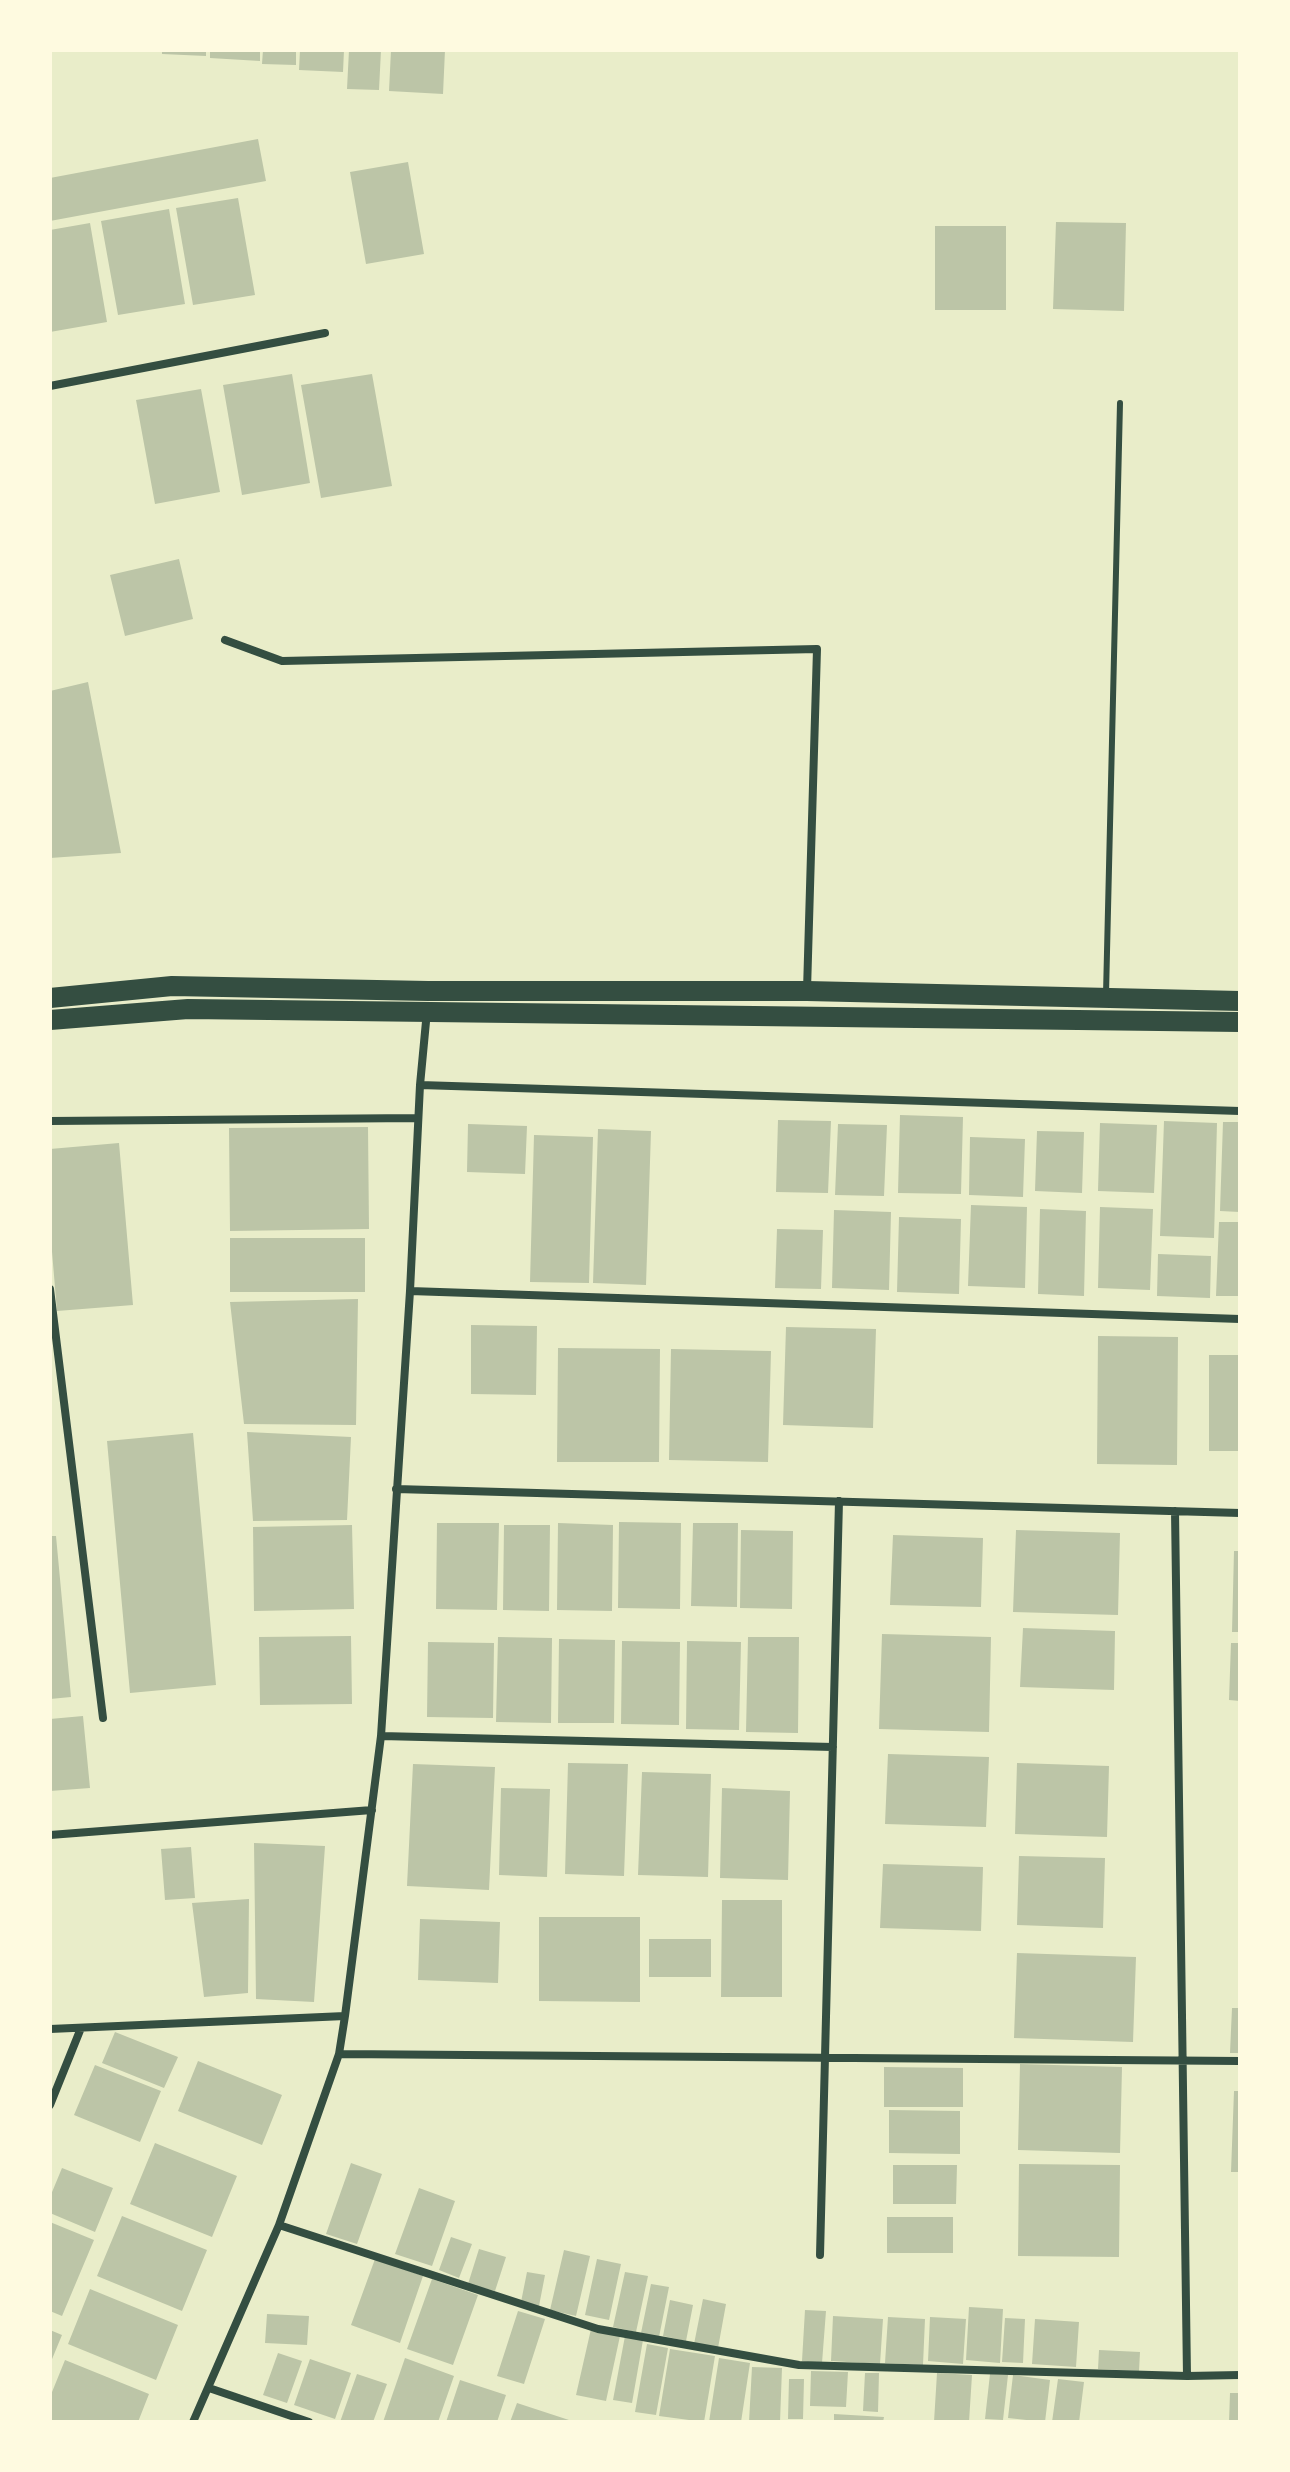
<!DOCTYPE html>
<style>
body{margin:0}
#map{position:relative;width:1290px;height:2472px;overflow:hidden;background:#e9edc9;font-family:"Nunito Sans",sans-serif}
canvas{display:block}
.frame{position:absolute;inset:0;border:52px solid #fefae0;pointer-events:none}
</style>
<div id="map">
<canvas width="1290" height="2472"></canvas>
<div class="frame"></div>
</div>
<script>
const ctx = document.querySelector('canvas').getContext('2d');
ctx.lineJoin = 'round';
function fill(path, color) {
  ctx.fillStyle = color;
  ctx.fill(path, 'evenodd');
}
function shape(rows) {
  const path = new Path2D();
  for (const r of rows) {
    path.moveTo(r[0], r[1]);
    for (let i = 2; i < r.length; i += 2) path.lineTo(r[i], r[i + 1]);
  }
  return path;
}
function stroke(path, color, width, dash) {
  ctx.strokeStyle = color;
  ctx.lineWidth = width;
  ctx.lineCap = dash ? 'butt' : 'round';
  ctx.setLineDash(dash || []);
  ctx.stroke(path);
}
fill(shape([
 [162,50,206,50,206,56,162,54],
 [210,50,260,50,260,61,210,58],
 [263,50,296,50,296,65,262,64],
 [300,50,344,50,343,72,299,70],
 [349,50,381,50,379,90,347,89],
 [391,50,445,50,443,94,389,91],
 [258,139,266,181,50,221,50,178],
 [408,162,424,254,366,264,350,172],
 [238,198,255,295,193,305,176,208],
 [169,209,185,304,118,315,101,221],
 [1056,222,1126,223,1124,311,1053,309],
 [90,223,107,322,50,332,50,230],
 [935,226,1006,226,1006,310,935,310],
 [292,374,310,483,242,495,223,385],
 [372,374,392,486,321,498,301,385],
 [201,389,220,492,155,504,136,400],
 [179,559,193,619,125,636,110,575],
 [88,682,121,853,50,858,50,691],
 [900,1115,963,1117,961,1194,898,1193],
 [778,1120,831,1121,828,1193,776,1192],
 [1164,1121,1217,1123,1214,1238,1160,1236],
 [1223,1122,1240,1122,1240,1212,1220,1211],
 [1100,1123,1157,1125,1154,1193,1098,1191],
 [468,1124,527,1126,525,1174,467,1172],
 [838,1124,887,1125,884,1196,835,1195],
 [368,1127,369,1229,230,1231,229,1128],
 [598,1129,651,1131,646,1285,593,1283],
 [1037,1131,1084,1132,1082,1193,1035,1191],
 [534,1135,593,1137,589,1283,530,1282],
 [970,1137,1025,1139,1023,1197,969,1195],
 [119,1143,133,1305,57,1311,50,1228,50,1149],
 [971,1205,1027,1207,1025,1288,968,1286],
 [1100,1207,1153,1209,1150,1290,1098,1288],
 [1040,1209,1086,1211,1084,1296,1038,1294],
 [834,1210,891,1212,889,1290,832,1288],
 [899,1217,961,1219,959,1294,897,1292],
 [1219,1222,1240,1222,1240,1296,1216,1296],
 [777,1229,823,1230,821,1289,775,1288],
 [230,1238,365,1238,365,1292,230,1292],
 [1158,1254,1211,1256,1210,1298,1157,1296],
 [358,1299,356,1425,244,1424,230,1302],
 [471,1325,537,1326,536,1395,471,1394],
 [786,1327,876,1329,873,1428,783,1425],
 [1098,1336,1178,1337,1177,1465,1097,1464],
 [558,1348,660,1349,659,1462,557,1462],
 [671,1349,771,1351,768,1462,669,1460],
 [1209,1355,1240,1355,1240,1451,1209,1451],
 [247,1432,351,1437,347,1520,253,1521],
 [193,1433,216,1685,130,1693,107,1441],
 [619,1522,681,1523,680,1609,618,1608],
 [437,1523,499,1523,497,1610,436,1609],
 [558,1523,613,1525,612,1611,557,1610],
 [693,1523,738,1523,737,1607,691,1606],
 [352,1525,354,1609,254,1611,253,1527],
 [504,1525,550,1525,549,1611,503,1610],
 [741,1530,793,1531,792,1609,740,1608],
 [1016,1530,1120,1533,1118,1615,1013,1612],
 [893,1535,983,1538,981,1607,890,1605],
 [50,1536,56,1536,71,1697,50,1699],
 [1234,1551,1240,1551,1240,1632,1232,1632],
 [1023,1628,1115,1631,1114,1690,1020,1687],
 [882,1634,991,1637,989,1732,879,1729],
 [351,1636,352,1704,260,1705,259,1637],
 [498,1637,552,1638,551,1723,496,1722],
 [748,1637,799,1637,798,1733,746,1732],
 [559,1639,615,1640,614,1723,558,1723],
 [622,1641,680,1642,679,1725,621,1724],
 [687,1641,741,1642,739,1730,686,1729],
 [428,1642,494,1643,493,1718,427,1717],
 [1231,1643,1240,1643,1240,1701,1229,1700],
 [83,1716,90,1788,50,1791,50,1719],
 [888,1754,989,1757,986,1827,885,1824],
 [568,1763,628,1764,624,1876,565,1874],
 [1017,1763,1109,1766,1107,1837,1015,1834],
 [413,1764,495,1767,489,1890,407,1886],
 [642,1772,711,1774,708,1877,638,1875],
 [501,1788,550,1789,547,1877,499,1875],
 [722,1788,790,1791,788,1880,720,1878],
 [254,1843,325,1846,314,2002,256,1999],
 [191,1847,195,1898,165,1900,161,1849],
 [1019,1856,1105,1858,1103,1928,1017,1925],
 [883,1864,983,1867,981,1931,880,1928],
 [249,1899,248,1993,204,1997,192,1903],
 [722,1900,782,1900,782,1997,721,1997],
 [539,1917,640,1917,640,2002,539,2001],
 [420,1919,500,1922,498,1983,418,1980],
 [649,1939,711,1939,711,1977,649,1977],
 [1017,1953,1136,1957,1133,2042,1014,2038],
 [1232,2008,1240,2008,1240,2053,1230,2053],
 [115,2032,178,2057,164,2088,102,2063],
 [198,2061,282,2095,262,2145,178,2111],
 [1020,2064,1122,2067,1120,2153,1018,2150],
 [95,2065,161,2091,140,2142,74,2115],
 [884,2067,963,2068,963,2107,884,2107],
 [1234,2091,1240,2091,1240,2172,1231,2172],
 [889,2110,960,2111,960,2154,889,2153],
 [155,2143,237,2176,212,2237,130,2204],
 [351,2163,382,2174,357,2244,326,2234],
 [1019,2164,1120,2165,1119,2257,1018,2256],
 [893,2165,957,2165,956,2204,893,2204],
 [62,2168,113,2188,95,2232,50,2213,50,2197],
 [419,2188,455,2201,432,2266,395,2254],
 [122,2216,207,2250,182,2311,97,2276],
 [887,2217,953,2217,953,2253,887,2253],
 [50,2222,94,2240,62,2316,50,2311],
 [451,2237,472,2244,459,2278,439,2270],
 [479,2249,506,2257,495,2291,468,2284],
 [564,2250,590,2256,576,2316,550,2310],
 [375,2259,423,2276,400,2343,351,2325],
 [597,2259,621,2264,609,2320,585,2315],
 [527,2272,545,2275,539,2306,521,2302],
 [625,2272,648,2276,636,2332,613,2327],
 [432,2279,478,2295,453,2365,407,2349],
 [651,2284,669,2287,659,2337,641,2333],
 [90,2289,178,2325,156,2380,68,2344],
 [703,2299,726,2304,718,2348,694,2344],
 [670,2300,693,2305,686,2341,663,2336],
 [969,2307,1003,2309,1000,2363,966,2360],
 [805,2310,826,2311,822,2363,802,2361],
 [518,2311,545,2319,524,2384,497,2376],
 [267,2314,309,2316,307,2345,265,2343],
 [833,2316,883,2319,880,2364,831,2361],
 [888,2317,925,2319,923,2365,885,2363],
 [930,2317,966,2319,963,2364,928,2361],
 [1005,2318,1025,2319,1023,2363,1002,2362],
 [1035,2319,1079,2322,1076,2367,1032,2364],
 [591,2329,620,2336,606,2401,576,2395],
 [50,2330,62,2335,50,2364],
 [625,2336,643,2340,632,2403,613,2400],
 [647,2344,668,2348,656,2415,635,2412],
 [670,2349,715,2356,704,2422,659,2416],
 [1099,2350,1140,2352,1139,2371,1098,2369],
 [278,2353,302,2361,287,2403,263,2395],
 [405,2358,454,2376,438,2422,383,2422],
 [719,2358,750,2363,741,2422,709,2422],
 [310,2359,351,2373,335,2419,294,2405],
 [65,2360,149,2394,138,2422,50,2422,50,2397],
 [752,2367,782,2368,780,2422,749,2422],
 [811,2371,848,2372,846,2407,810,2406],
 [865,2373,879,2373,878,2412,863,2411],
 [937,2373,972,2375,969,2422,934,2422],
 [357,2374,387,2384,373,2422,340,2422],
 [990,2374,1008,2375,1003,2420,985,2419],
 [1013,2375,1050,2380,1045,2422,1008,2418],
 [789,2379,804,2379,803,2419,788,2419],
 [1058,2379,1084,2382,1079,2422,1052,2422],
 [460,2380,506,2395,497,2422,446,2422],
 [1230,2393,1240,2393,1240,2422,1229,2422],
 [517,2403,572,2421,572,2422,510,2422],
 [834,2414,884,2417,883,2422,834,2422]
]), '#bcc5a7');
stroke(shape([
 [1106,994,1120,403]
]), '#344e41', 6);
stroke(shape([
 [50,386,325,333],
 [225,640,282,661,817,649,807,990],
 [420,1085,1240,1111],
 [50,1121,418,1118],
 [50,1289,103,1718],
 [410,1291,1240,1319],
 [396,1489,1240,1513],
 [1175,1511,1187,2376],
 [381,1736,833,1747],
 [50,1835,372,1810],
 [50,2029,345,2016],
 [339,2054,1240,2061],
 [50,2105,81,2028],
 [279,2225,598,2329,799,2365,1187,2376,1240,2375],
 [820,2255,839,1501],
 [209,2388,309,2422],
 [193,2422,279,2225,339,2054,345,2016,381,1736,410,1291,420,1085,427,1011]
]), '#344e41', 8);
stroke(shape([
 [50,998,172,986,428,991,807,991,1240,1001],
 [50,1020,188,1009,1240,1022]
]), '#344e41', 20);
</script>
